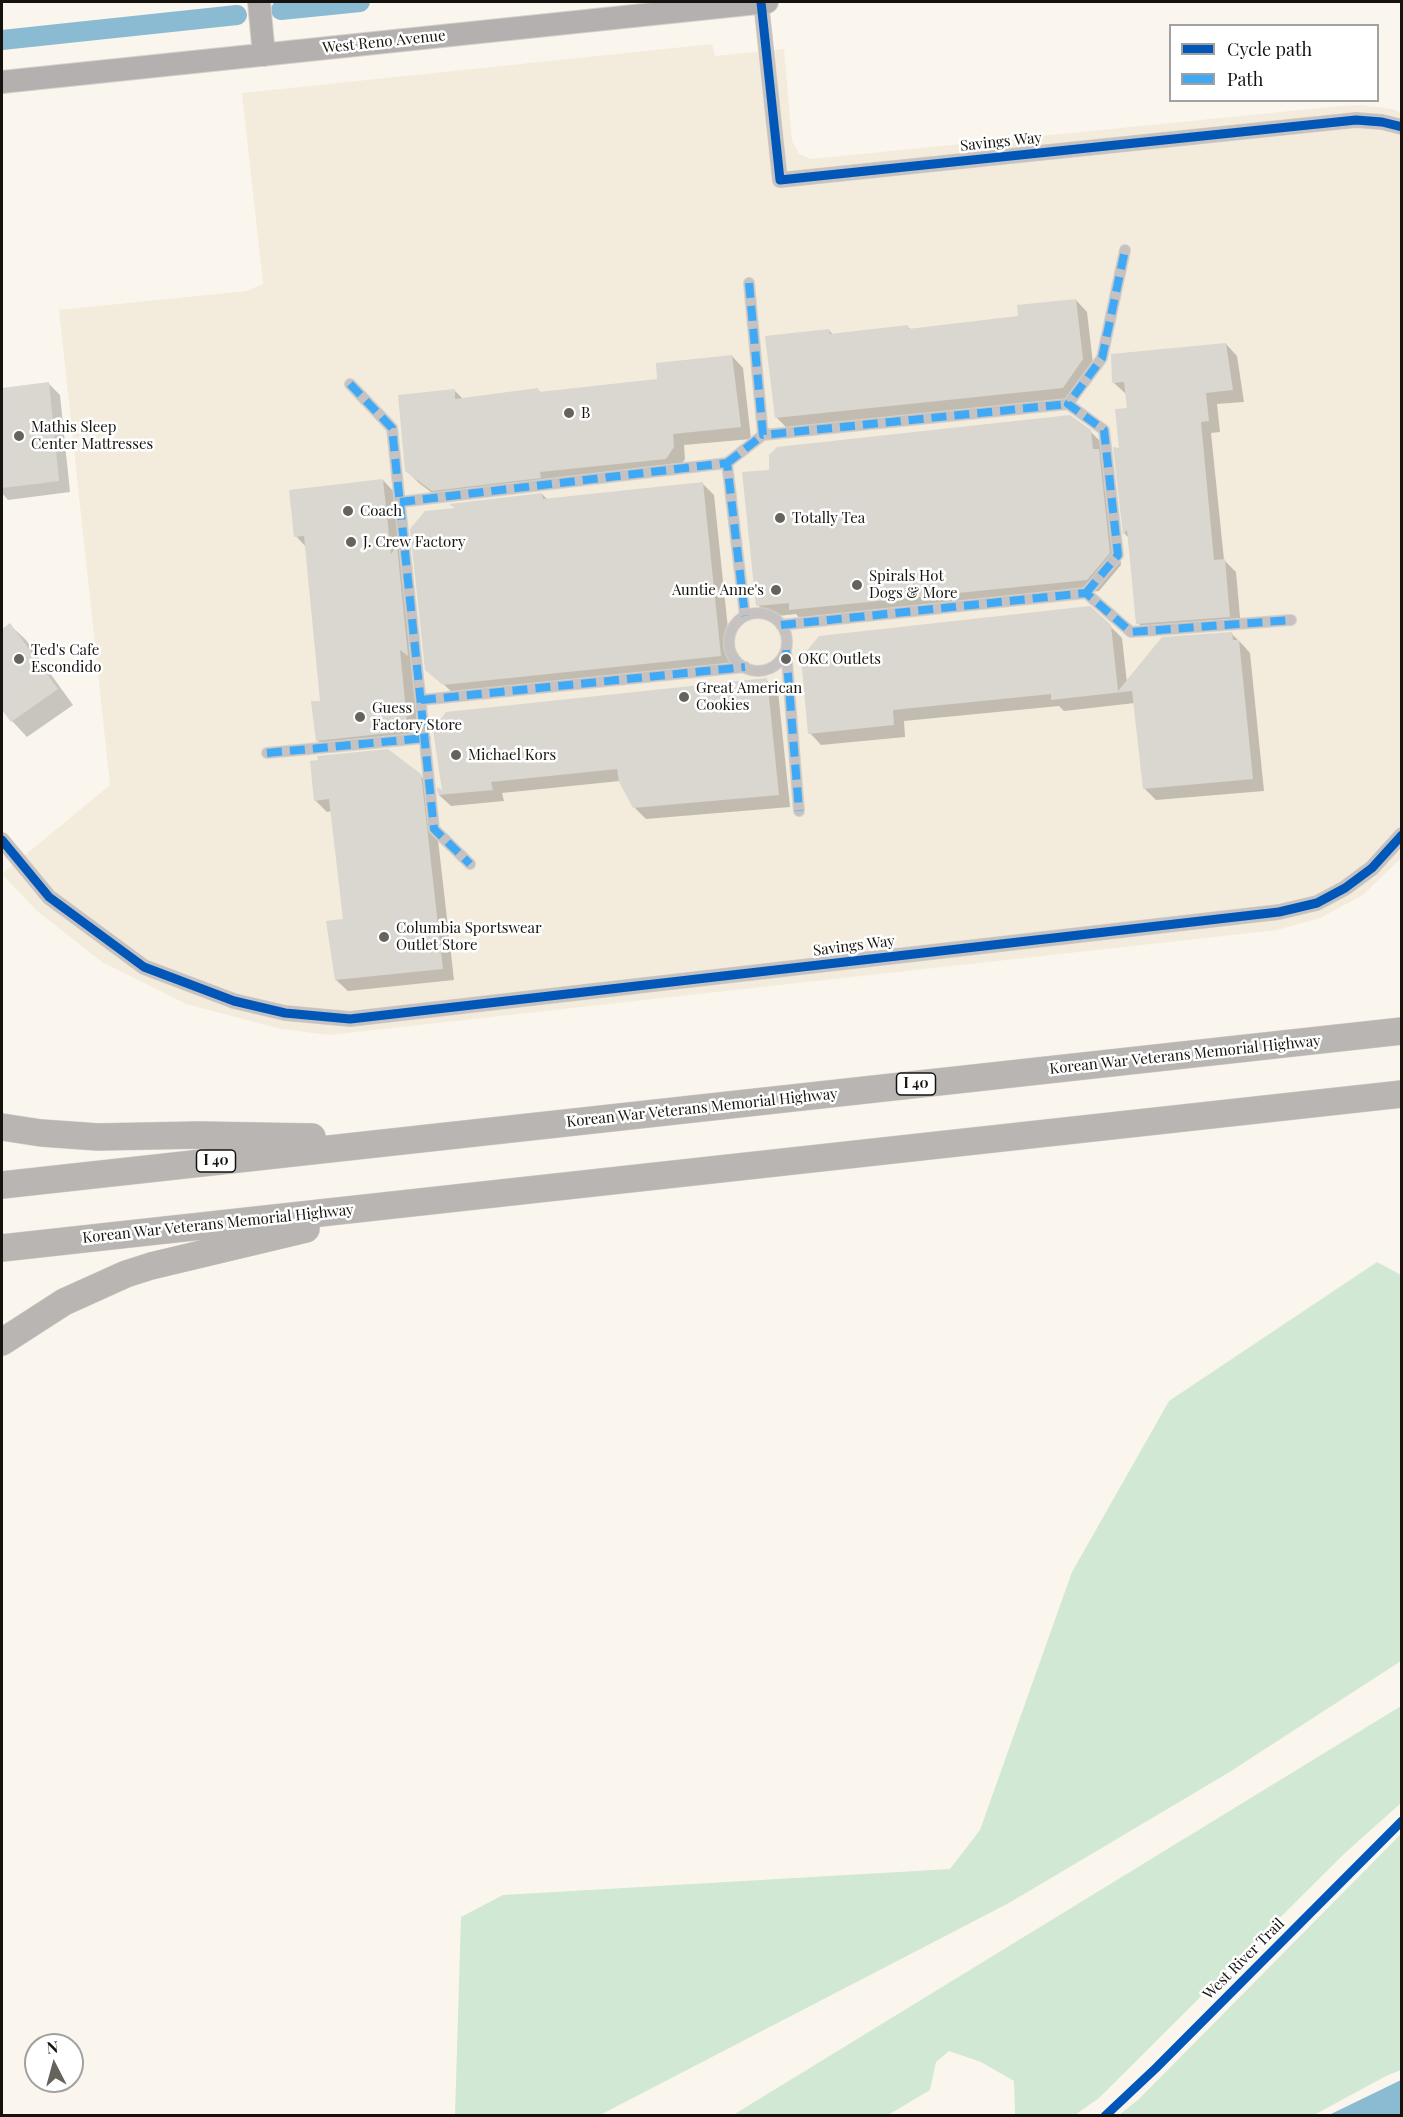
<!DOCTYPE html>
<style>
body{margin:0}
#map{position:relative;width:1403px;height:2117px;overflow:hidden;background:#faf6ee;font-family:"Playfair Display",serif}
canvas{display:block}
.frame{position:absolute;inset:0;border:3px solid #16130e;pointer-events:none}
.legend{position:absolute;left:1169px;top:24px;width:210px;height:78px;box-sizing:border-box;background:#fff;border:2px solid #a2a19f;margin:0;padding:8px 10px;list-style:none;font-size:18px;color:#16130e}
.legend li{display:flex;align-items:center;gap:12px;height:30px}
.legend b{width:30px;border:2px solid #a2a19f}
.north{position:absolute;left:24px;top:2033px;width:60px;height:60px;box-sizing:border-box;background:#fff;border:2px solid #a2a19f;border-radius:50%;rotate:354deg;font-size:16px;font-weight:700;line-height:24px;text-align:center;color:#16130e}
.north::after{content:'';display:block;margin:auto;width:21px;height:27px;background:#66625c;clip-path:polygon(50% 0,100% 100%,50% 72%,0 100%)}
</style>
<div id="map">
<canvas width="1403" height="2117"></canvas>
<div class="frame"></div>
<ul class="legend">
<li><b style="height:8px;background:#0057b8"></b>Cycle path</li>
<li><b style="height:8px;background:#3fa9f5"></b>Path</li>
</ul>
<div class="north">N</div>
</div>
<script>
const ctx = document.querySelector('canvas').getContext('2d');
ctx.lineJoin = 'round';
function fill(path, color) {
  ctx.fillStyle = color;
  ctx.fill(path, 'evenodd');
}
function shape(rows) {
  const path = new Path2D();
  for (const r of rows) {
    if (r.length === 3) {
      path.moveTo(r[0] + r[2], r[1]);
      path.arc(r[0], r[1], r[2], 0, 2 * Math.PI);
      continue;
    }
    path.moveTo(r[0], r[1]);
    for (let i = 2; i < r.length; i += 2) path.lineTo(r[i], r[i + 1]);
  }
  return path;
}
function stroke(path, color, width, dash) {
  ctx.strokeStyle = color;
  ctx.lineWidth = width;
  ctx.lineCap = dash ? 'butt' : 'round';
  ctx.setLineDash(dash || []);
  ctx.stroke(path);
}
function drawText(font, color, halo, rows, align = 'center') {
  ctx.font = font + ' "Playfair Display",serif';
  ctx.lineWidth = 5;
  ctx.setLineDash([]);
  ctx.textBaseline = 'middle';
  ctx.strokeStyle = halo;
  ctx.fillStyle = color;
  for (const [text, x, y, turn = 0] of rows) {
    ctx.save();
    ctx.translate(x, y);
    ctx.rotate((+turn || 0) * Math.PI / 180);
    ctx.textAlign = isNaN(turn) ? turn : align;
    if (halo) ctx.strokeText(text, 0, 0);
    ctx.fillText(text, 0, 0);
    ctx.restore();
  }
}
fill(shape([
 [712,44,715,56,784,49,792,141,799,154,811,159,1341,106,1360,105,1392,109,1401,113,1401,858,1363,895,1320,918,1277,930,329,1035,281,1029,186,1004,102,962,37,911,2,874,110,785,59,310,246,291,263,284,242,93]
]), '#f3ecdc');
fill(shape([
 [1377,1262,1401,1275,1401,1661,1228,1773,1009,1903,600,2115,455,2115,461,1917,503,1895,950,1869,980,1830,1072,1572,1169,1401],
 [1401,1706,1401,1803,1344,1854,1099,2098,1075,2115,1015,2115,1014,2081,981,2062,949,2051,936,2062,930,2090,888,2115,733,2115],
 [1401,1834,1401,2070,1386,2076,1314,2115,1119,2115,1139,2099]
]), '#d1e8d5');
fill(shape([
 [1401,2080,1401,2115,1330,2115,1331,2114]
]), '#8abbd3');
fill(shape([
 [1076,300,1087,312,1094,372,1075,399,788,429,776,417,829,330,833,335,908,327,911,330,1020,318],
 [1226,344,1237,356,1244,402,1217,404,1220,432,1211,433,1224,560,1236,572,1241,628,1150,635,1138,623,1130,539,1125,534,1115,449,1121,450,1128,410,1126,394,1114,383],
 [732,356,743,368,751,439,684,445,685,459,678,470,444,502,419,483,407,471,454,390,463,399,538,390,541,393,659,381],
 [49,384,60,395,70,492,8,500,2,493,2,389],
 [1090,431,1102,443,1110,462,1121,565,1099,591,802,621,796,614,769,617,758,605],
 [383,480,394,492,419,665,411,659,419,742,329,752,317,740,322,702,306,547,296,536],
 [703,484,714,495,732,667,456,696,436,677,457,509,542,494,548,500],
 [10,625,26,640,73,705,27,737,12,721,2,707,2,631],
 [1110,626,1122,638,1127,683,1231,633,1243,645,1250,653,1264,791,1156,800,1144,788,1135,703,1064,711,1059,706,904,721,905,737,821,745,810,733],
 [766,680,778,691,790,807,646,819,634,807,620,781,502,793,504,801,451,806,439,795],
 [420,775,432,787,454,980,348,991,336,980,344,920,332,811,327,812,315,800]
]), '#0003');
stroke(shape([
 [281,10,360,2],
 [2,40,237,15]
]), '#8abbd3', 20);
fill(shape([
 [1076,299,1083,359,1063,388,775,418,765,336,829,329,830,334,908,325,908,329,1018,316,1017,305],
 [1226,343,1233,390,1206,393,1209,421,1201,422,1214,560,1225,559,1230,617,1136,624,1127,530,1123,535,1113,447,1119,448,1115,409,1127,408,1124,382,1112,383,1111,354],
 [732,355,741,427,673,434,674,447,666,459,540,472,541,478,432,491,405,471,398,395,455,389,455,399,538,388,539,392,657,379,656,363],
 [49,382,59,481,2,488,2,388],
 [1070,415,1091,430,1093,449,1099,449,1110,553,1087,580,789,610,789,603,756,606,742,472,769,470,769,455,777,447],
 [383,479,391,554,397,546,408,656,400,650,408,731,316,741,311,701,320,701,304,536,294,537,289,490],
 [703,482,721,656,443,685,425,670,410,529,425,511,455,508,449,504,542,493,543,499],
 [1090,606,1111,625,1118,691,1162,637,1232,632,1233,640,1239,640,1253,779,1143,789,1132,691,1051,700,1051,694,893,710,894,725,808,734,801,658,819,636],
 [10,623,58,689,11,722,2,710,2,629],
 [767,678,779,795,633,808,619,782,617,769,491,782,493,790,438,795,437,787,442,790,433,730,446,712],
 [388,749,421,774,443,969,335,980,326,921,343,919,329,799,314,801,310,761,318,760,317,756]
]), '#dad6d0');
const pedestrian = shape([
 [749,283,763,435,1068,404],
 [350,384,392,428,434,829,470,864],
 [727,463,763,435],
 [400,502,727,463,745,616],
 [1086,593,1118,555,1104,430,1068,404,1102,358,1125,250],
 [758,642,29],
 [781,625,1086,593,1131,632,1291,620],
 [786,650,799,811],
 [421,700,745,667],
 [267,753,425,738]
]);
const minor = shape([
 [761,2,780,180,1356,120,1382,122,1402,127],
 [2,840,49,897,144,967,234,1001,285,1013,350,1019,1279,912,1317,903,1345,888,1372,868,1402,835]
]);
const primary = shape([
 [259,2,264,55],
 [2,82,767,2]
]);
const motorway = shape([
 [2,1127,41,1133,98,1137,199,1135,312,1137],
 [2,1185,1402,1031],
 [2,1248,1402,1094],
 [2,1342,64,1302,126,1274,151,1266,306,1229]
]);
stroke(pedestrian, '#d5d1cb', 12);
stroke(minor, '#d5d1cb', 16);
stroke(primary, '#d5d1cb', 24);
stroke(motorway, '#d5d1cb', 28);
stroke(pedestrian, '#c5c2c1', 10);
stroke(minor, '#c5c2c1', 15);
stroke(primary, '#b3b0af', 22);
stroke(motorway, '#b9b5b3', 27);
stroke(shape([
 [749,283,763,435,1068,404],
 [350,384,392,428,434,829,470,864],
 [727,463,763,435],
 [400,502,727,463,745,616],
 [1086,593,1118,555,1104,430,1068,404,1102,358,1125,250],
 [781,625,1086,593,1131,632,1291,620],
 [786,650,799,811],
 [421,700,745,667],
 [267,753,425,738]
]), '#3fa9f5', 8, [15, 8]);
stroke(shape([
 [761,2,780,180,1356,120,1382,122,1402,127],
 [2,840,49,897,144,967,234,1001,285,1013,350,1019,1279,912,1317,903,1345,888,1372,868,1402,835],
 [1105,2116,1156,2068,1402,1821]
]), '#0057b8', 9);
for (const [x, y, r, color] of [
 [569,413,6,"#66625c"],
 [19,436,6,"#66625c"],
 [348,511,6,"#66625c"],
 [780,518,6,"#66625c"],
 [351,542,6,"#66625c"],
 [857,585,6,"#66625c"],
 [776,590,6,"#66625c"],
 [19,659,6,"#66625c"],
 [786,659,6,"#66625c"],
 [684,697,6,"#66625c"],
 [360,717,6,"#66625c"],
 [456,755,6,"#66625c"],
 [384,937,6,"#66625c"]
]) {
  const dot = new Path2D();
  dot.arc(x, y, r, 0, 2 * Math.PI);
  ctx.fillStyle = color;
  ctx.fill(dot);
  stroke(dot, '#fff', 2);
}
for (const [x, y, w] of [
 [916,1084,39],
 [216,1161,39]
]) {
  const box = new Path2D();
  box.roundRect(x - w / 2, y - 11, w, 22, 4.5);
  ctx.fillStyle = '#fff';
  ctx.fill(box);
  stroke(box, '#16130e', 1.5);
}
drawText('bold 14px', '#16130e', null, [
 ["I 40",916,1084],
 ["I 40",216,1161]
]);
drawText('15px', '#16130e', '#fff', [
 ["West Reno Avenue",384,42,-6],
 ["Savings Way",1001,142,-6],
 ["Savings Way",854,946,-7],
 ["Korean War Veterans Memorial Highway",1185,1055,-6],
 ["Korean War Veterans Memorial Highway",702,1108,-6],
 ["Korean War Veterans Memorial Highway",218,1224,-6],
 ["West River Trail",1244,1959,-45]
]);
drawText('15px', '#16130e', '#fff', [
 ["B",581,413],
 ["Mathis Sleep",31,427],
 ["Center Mattresses",31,444],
 ["Coach",360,511],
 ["Totally Tea",792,518],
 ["J. Crew Factory",363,542],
 ["Spirals Hot",869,576],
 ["Dogs & More",869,593],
 ["Auntie Anne's",764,590,"right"],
 ["Ted's Cafe",31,650],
 ["Escondido",31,667],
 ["OKC Outlets",798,659],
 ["Great American",696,688],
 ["Cookies",696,705],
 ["Guess",372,708],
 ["Factory Store",372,725],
 ["Michael Kors",468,755],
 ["Columbia Sportswear",396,928],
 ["Outlet Store",396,945]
], 'left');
</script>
